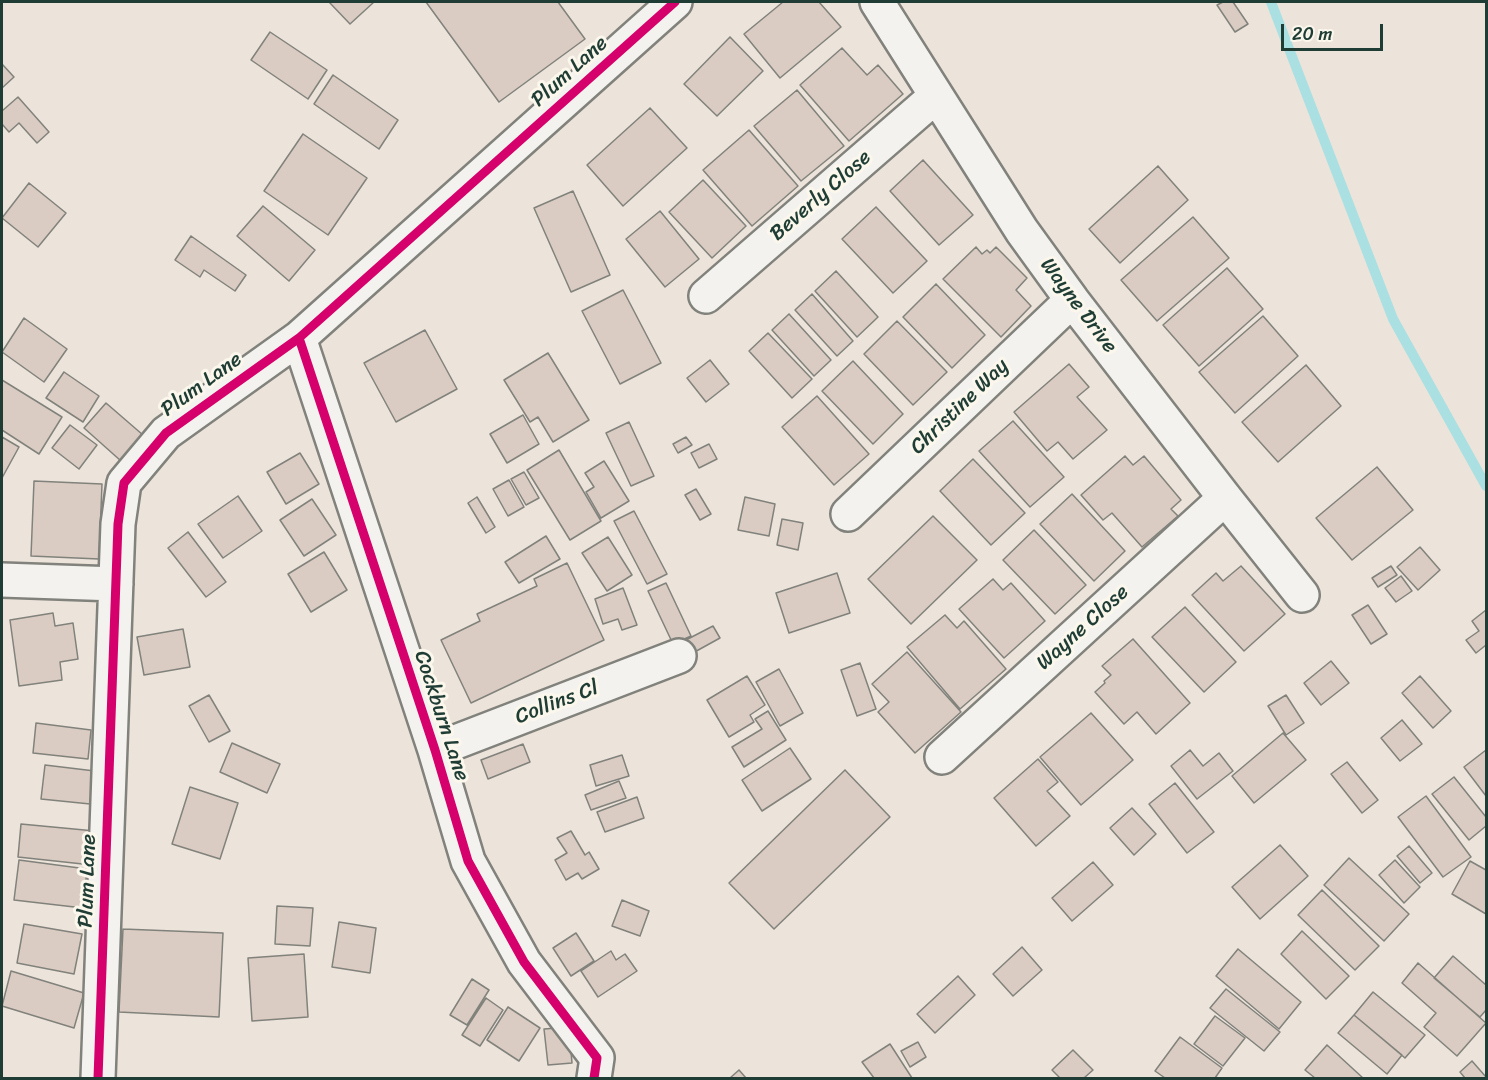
<!DOCTYPE html>
<style>
body{margin:0}
#map{position:relative;width:1488px;height:1080px;overflow:hidden;background:#ece3da;font-family:Sriracha,sans-serif}
canvas{display:block}
.frame{position:absolute;inset:0;border:3px solid #1f3d34;pointer-events:none}
.scale{position:absolute;left:1281px;top:24px;width:102px;height:27px;box-sizing:border-box;border:3px solid #1f3d34;border-top:0;padding-left:8px;font-size:18px;line-height:21px;white-space:nowrap;color:#1f3d34;-webkit-text-stroke:4px #fbf7ec;paint-order:stroke}
</style>
<div id="map">
<canvas width="1488" height="1080"></canvas>
<div class="frame"></div>
<div class="scale">20 m</div>
</div>
<script>
const ctx = document.querySelector('canvas').getContext('2d');
ctx.lineJoin = 'round';
function shape(rows) {
  const path = new Path2D();
  for (const r of rows) {
    path.moveTo(r[0], r[1]);
    for (let i = 2; i < r.length; i += 2) path.lineTo(r[i], r[i + 1]);
  }
  return path;
}
function stroke(path, color, width, dash) {
  ctx.strokeStyle = color;
  ctx.lineWidth = width;
  ctx.lineCap = dash ? 'butt' : 'round';
  ctx.setLineDash(dash || []);
  ctx.stroke(path);
}
function fill(path, color) {
  ctx.fillStyle = color;
  ctx.fill(path, 'evenodd');
}
function drawText(font, color, halo, rows, align = 'center') {
  ctx.font = font + ' Sriracha,sans-serif';
  ctx.lineWidth = 6;
  ctx.setLineDash([]);
  ctx.textBaseline = 'middle';
  ctx.strokeStyle = halo;
  ctx.fillStyle = color;
  for (const [text, x, y, turn = 0] of rows) {
    ctx.save();
    ctx.translate(x, y);
    ctx.rotate((+turn || 0) * Math.PI / 180);
    ctx.textAlign = isNaN(turn) ? turn : align;
    if (halo) ctx.strokeText(text, 0, 0);
    ctx.fillText(text, 0, 0);
    ctx.restore();
  }
}
stroke(shape([
 [1271,2,1393,319,1486,486]
]), '#aae0e2', 10);
const building = shape([
 [329,2,374,2,350,24,329,2],
 [426,2,558,2,585,39,499,102,426,2],
 [783,2,819,2,841,27,780,78,744,34,783,2],
 [1223,2,1233,2,1248,24,1235,32,1217,5,1223,2],
 [270,32,327,70,308,99,251,60,270,32],
 [730,37,763,71,717,116,684,84,730,37],
 [842,48,867,75,878,65,903,94,849,141,800,85,842,48],
 [2,64,14,77,2,88,2,64],
 [333,75,398,120,379,149,314,104,333,75],
 [797,90,844,146,801,181,754,126,797,90],
 [18,97,49,132,37,143,19,123,9,132,2,124,2,111,18,97],
 [650,108,687,148,623,206,587,165,650,108],
 [749,130,798,186,752,226,703,170,749,130],
 [303,134,367,178,328,235,264,191,303,134],
 [923,160,973,215,939,245,890,191,923,160],
 [1158,166,1188,200,1120,263,1089,229,1158,166],
 [703,180,746,226,712,258,669,212,703,180],
 [29,183,66,213,38,247,2,218,29,183],
 [573,191,610,275,571,292,534,208,573,191],
 [263,206,315,250,289,281,237,236,263,206],
 [876,207,927,261,893,293,842,239,876,207],
 [660,211,699,259,665,287,626,239,660,211],
 [1193,217,1229,258,1157,321,1121,280,1193,217],
 [191,236,246,275,235,291,204,270,200,277,175,260,191,236],
 [976,247,982,254,987,250,990,253,996,247,1027,278,1016,290,1031,306,1001,337,943,279,976,247],
 [1227,268,1263,309,1199,366,1163,325,1227,268],
 [836,271,878,317,857,337,815,291,836,271],
 [936,284,985,335,952,368,903,317,936,284],
 [623,290,661,363,620,384,582,311,623,290],
 [812,294,853,341,837,356,795,310,812,294],
 [789,314,831,360,814,376,772,330,789,314],
 [1263,316,1298,356,1235,413,1199,372,1263,316],
 [24,318,67,349,44,382,2,352,24,318],
 [897,321,947,372,913,405,864,354,897,321],
 [425,330,457,389,396,422,364,363,425,330],
 [768,333,812,379,792,398,749,351,768,333],
 [548,353,589,420,553,442,538,417,530,422,504,380,548,353],
 [710,360,729,384,706,402,687,378,710,360],
 [853,361,903,414,873,444,822,391,853,361],
 [1069,364,1089,387,1077,397,1107,430,1073,459,1058,442,1047,451,1014,412,1069,364],
 [1306,365,1341,406,1278,462,1242,422,1306,365],
 [64,372,99,396,83,422,46,398,64,372],
 [2,380,62,417,39,454,2,430,2,380],
 [817,396,869,454,834,485,782,427,817,396],
 [106,403,143,435,121,461,84,428,106,403],
 [523,415,539,444,507,463,490,434,523,415],
 [1013,421,1064,477,1030,507,979,451,1013,421],
 [629,422,654,476,631,486,606,433,629,422],
 [70,425,97,445,79,469,52,448,70,425],
 [2,437,19,447,2,478,2,437],
 [686,437,692,445,678,453,673,444,686,437],
 [709,444,717,459,699,468,691,453,709,444],
 [559,450,601,521,570,540,527,470,559,450],
 [300,453,319,484,286,504,267,472,300,453],
 [1125,456,1133,465,1144,456,1181,500,1171,509,1178,516,1142,547,1112,513,1103,520,1081,495,1125,456],
 [973,459,1025,513,991,545,940,491,973,459],
 [604,461,629,501,601,518,586,492,594,487,585,473,604,461],
 [1377,467,1413,510,1352,560,1316,518,1377,467],
 [524,472,539,498,526,505,511,479,524,472],
 [509,480,524,507,508,516,493,489,509,480],
 [34,481,102,484,99,559,31,556,34,481],
 [696,489,711,514,700,520,685,495,696,489],
 [1072,494,1125,551,1094,581,1040,524,1072,494],
 [238,496,262,531,223,558,198,524,238,496],
 [477,497,495,527,486,533,468,503,477,497],
 [745,497,775,504,769,536,738,530,745,497],
 [312,499,336,535,304,556,280,520,312,499],
 [634,511,667,574,647,584,614,521,634,511],
 [933,516,977,560,911,624,868,579,933,516],
 [782,519,803,523,798,550,777,545,782,519],
 [1034,530,1086,585,1055,614,1003,560,1034,530],
 [188,532,226,582,206,597,168,548,188,532],
 [546,536,560,559,519,583,505,562,546,536],
 [608,537,632,575,607,591,582,553,608,537],
 [1420,547,1440,570,1418,590,1397,567,1420,547],
 [324,552,347,590,311,612,288,574,324,552],
 [567,563,604,640,471,703,441,640,480,621,477,614,537,586,534,579,567,563],
 [1241,566,1285,614,1244,651,1192,595,1216,573,1223,581,1241,566],
 [1391,566,1397,575,1378,587,1372,578,1391,566],
 [837,573,850,613,789,633,776,593,837,573],
 [1401,576,1412,591,1396,602,1385,588,1401,576],
 [993,579,1003,590,1011,583,1045,621,1004,658,959,609,993,579],
 [666,583,691,636,673,644,648,591,666,583],
 [623,588,637,625,622,630,618,619,603,624,595,599,623,588],
 [1368,605,1387,634,1371,644,1352,615,1368,605],
 [1185,607,1236,662,1204,692,1152,637,1185,607],
 [1486,610,1486,645,1476,653,1466,640,1479,631,1472,621,1486,610],
 [53,613,55,626,73,623,78,659,60,662,62,680,19,686,10,620,53,613],
 [945,615,957,628,964,621,1006,669,960,709,907,647,945,615],
 [713,626,720,638,691,654,684,641,713,626],
 [183,629,190,667,144,675,137,637,183,629],
 [1133,639,1190,703,1156,734,1137,712,1124,724,1095,692,1105,683,1104,681,1111,675,1102,666,1133,639],
 [907,652,961,712,915,753,878,712,889,702,872,684,907,652],
 [1331,661,1349,683,1321,705,1304,683,1331,661],
 [860,663,876,709,857,716,841,670,860,663],
 [779,669,803,713,780,726,756,682,779,669],
 [747,676,765,705,750,715,754,722,729,737,707,700,747,676],
 [1420,676,1451,711,1433,728,1402,693,1420,676],
 [209,695,230,731,209,742,189,706,209,695],
 [1286,695,1304,723,1286,735,1268,706,1286,695],
 [768,711,786,740,744,767,732,747,762,729,755,719,768,711],
 [1091,713,1133,760,1081,805,1040,757,1091,713],
 [1402,720,1422,744,1400,761,1381,738,1402,720],
 [36,723,91,730,88,759,33,753,36,723],
 [1283,733,1306,760,1254,803,1232,776,1283,733],
 [232,743,280,764,267,793,220,772,232,743],
 [523,744,530,762,488,779,481,760,523,744],
 [790,748,811,779,762,811,742,780,790,748],
 [1190,750,1203,766,1219,753,1233,771,1197,799,1171,766,1190,750],
 [1486,750,1486,796,1464,767,1486,750],
 [622,755,629,776,596,786,590,765,622,755],
 [1038,759,1058,782,1047,791,1070,816,1036,846,994,798,1038,759],
 [1347,762,1378,800,1362,813,1331,774,1347,762],
 [45,765,103,772,100,805,41,799,45,765],
 [845,770,890,817,774,929,729,883,845,770],
 [1454,777,1486,817,1486,826,1469,840,1432,794,1454,777],
 [619,781,626,798,591,810,585,795,619,781],
 [1175,783,1214,832,1187,853,1149,804,1175,783],
 [190,787,238,803,220,859,172,844,190,787],
 [1426,796,1471,857,1443,877,1398,817,1426,796],
 [637,797,644,818,605,832,597,812,637,797],
 [1132,808,1156,834,1134,855,1110,828,1132,808],
 [21,824,95,831,92,865,18,857,21,824],
 [571,831,585,855,589,852,599,869,582,879,578,873,566,880,555,860,567,853,557,838,571,831],
 [1280,845,1308,876,1260,919,1232,887,1280,845],
 [1409,846,1432,873,1420,883,1397,856,1409,846],
 [1349,858,1409,914,1384,941,1324,885,1349,858],
 [19,860,87,869,83,908,14,900,19,860],
 [1395,860,1420,887,1404,903,1379,875,1395,860],
 [1470,861,1486,870,1486,914,1452,894,1470,861],
 [1093,862,1113,885,1072,921,1052,898,1093,862],
 [1322,890,1379,946,1355,970,1298,915,1322,890],
 [622,900,649,911,640,936,612,926,622,900],
 [277,906,313,908,310,946,275,944,277,906],
 [339,922,376,928,370,973,332,967,339,922],
 [24,924,82,934,74,974,17,963,24,924],
 [123,929,223,933,219,1017,119,1012,123,929],
 [1302,931,1349,976,1326,999,1281,954,1302,931],
 [576,933,594,961,571,976,553,948,576,933],
 [1022,947,1042,970,1013,996,993,974,1022,947],
 [1238,949,1301,1002,1279,1029,1216,976,1238,949],
 [611,951,616,960,625,954,637,971,598,997,581,971,611,951],
 [304,954,308,1017,252,1021,248,958,304,954],
 [1453,956,1486,985,1486,1010,1480,1017,1434,978,1453,956],
 [1418,963,1486,1023,1457,1056,1424,1027,1436,1013,1402,983,1418,963],
 [11,971,84,993,74,1028,2,1006,11,971],
 [958,976,975,995,935,1033,917,1014,958,976],
 [472,979,489,990,467,1025,450,1015,472,979],
 [1226,989,1280,1032,1264,1051,1210,1008,1226,989],
 [1373,992,1425,1035,1405,1058,1354,1015,1373,992],
 [486,998,503,1010,480,1046,462,1035,486,998],
 [508,1007,540,1028,519,1061,487,1040,508,1007],
 [1354,1015,1402,1055,1387,1074,1338,1033,1354,1015],
 [1215,1016,1245,1038,1223,1066,1194,1044,1215,1016],
 [569,1027,572,1063,548,1065,544,1029,569,1027],
 [1180,1037,1222,1068,1215,1078,1165,1078,1155,1071,1180,1037],
 [918,1042,926,1057,910,1067,901,1051,918,1042],
 [890,1044,912,1078,874,1078,862,1062,890,1044],
 [1327,1045,1363,1078,1315,1078,1305,1070,1327,1045],
 [1073,1050,1093,1070,1084,1078,1060,1078,1052,1070,1073,1050],
 [1472,1061,1486,1077,1486,1078,1465,1078,1460,1072,1472,1061],
 [739,1070,746,1078,730,1078,739,1070]
]);
fill(building, '#daccc2');
stroke(building, '#81827c', 1.5);
const minor = shape([
 [877,2,1022,231,1072,300,1225,498,1302,595],
 [706,296,936,96],
 [299,338,435,750,468,861,524,962,597,1058,594,1078],
 [848,514,1072,300],
 [2,580,116,584],
 [435,750,679,656],
 [942,757,1225,498],
 [98,1078,118,524,124,483,166,433,299,338,675,2]
]);
stroke(minor, '#81827c', 38);
stroke(minor, '#f4f2ee', 33);
stroke(shape([
 [299,338,435,750,468,861,524,962,597,1058,594,1078],
 [98,1078,118,524,124,483,166,433,299,338,675,2]
]), '#d6006c', 9);
drawText('21px', '#1f3d34', '#fbf7ec', [
 ["Plum Lane",570,72,-42],
 ["Beverly Close",821,196,-41],
 ["Wayne Drive",1078,306,53],
 ["Plum Lane",202,385,-36],
 ["Christine Way",960,407,-44],
 ["Wayne Close",1083,628,-42],
 ["Collins Cl",557,703,-21],
 ["Cockburn Lane",441,716,72],
 ["Plum Lane",88,881,-88]
]);
</script>
